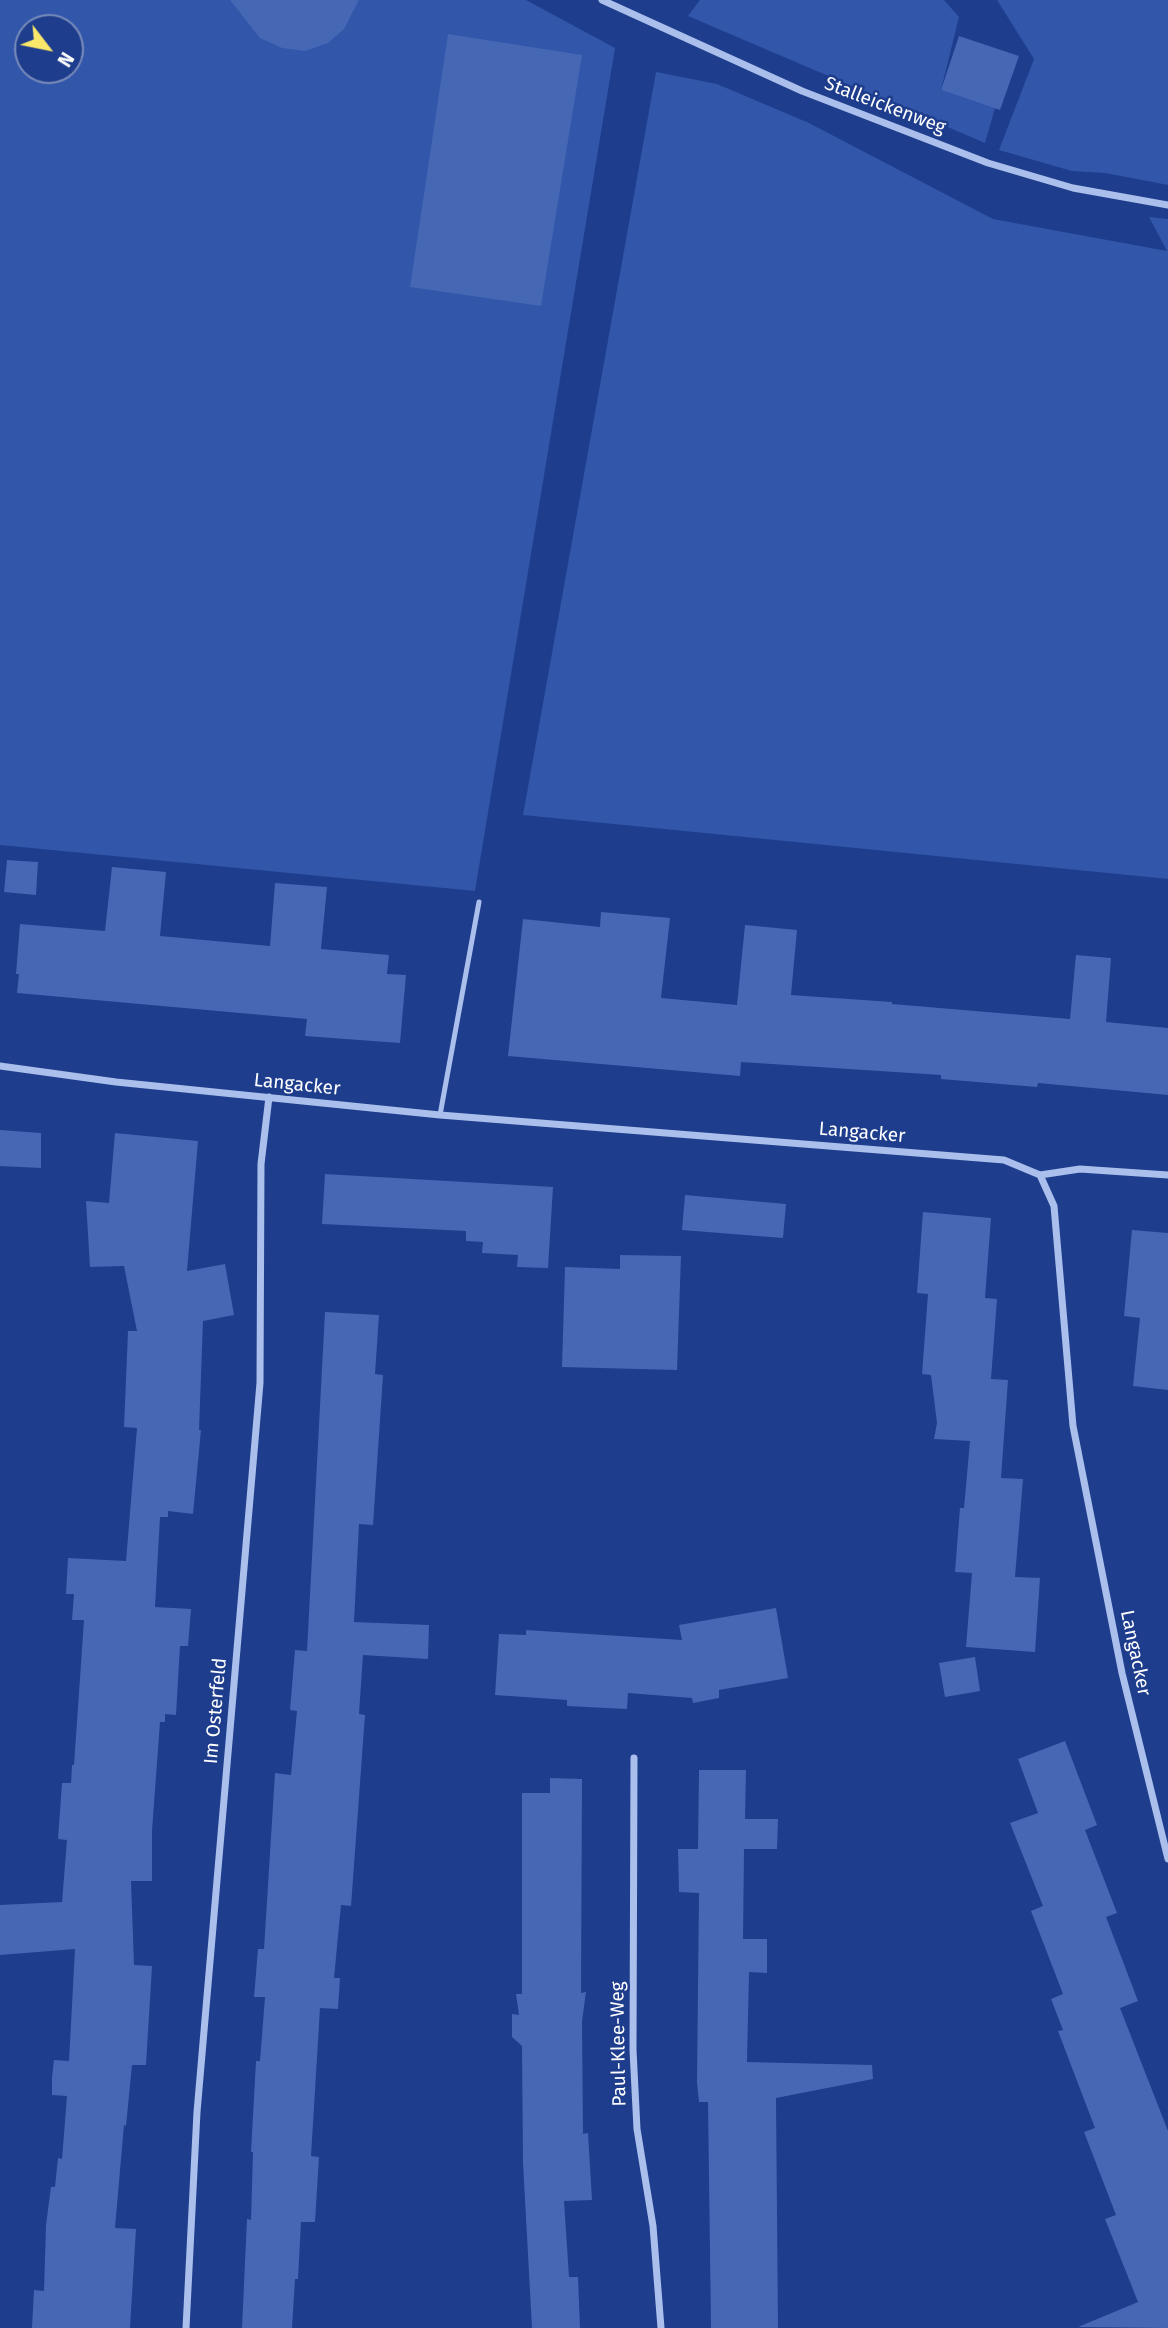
<!DOCTYPE html>
<style>
body{margin:0}
#map{position:relative;width:1168px;height:2328px;overflow:hidden;background:#1e3d8c;font-family:"Fira Sans",sans-serif}
canvas{display:block}
.north{position:absolute;left:14px;top:14px;width:70px;height:70px;box-sizing:border-box;background:#1e3d8c;border:2px solid #788bba;border-radius:50%;rotate:122deg;font-size:19px;font-weight:700;line-height:28px;text-align:center;color:#fff}
.north::after{content:'';display:block;margin:auto;width:24px;height:32px;background:#fbe76a;clip-path:polygon(50% 0,100% 100%,50% 72%,0 100%)}
</style>
<div id="map">
<canvas width="1168" height="2328"></canvas>
<div class="north">N</div>
</div>
<script>
const ctx = document.querySelector('canvas').getContext('2d');
ctx.lineJoin = 'round';
function fill(path, color) {
  ctx.fillStyle = color;
  ctx.fill(path, 'evenodd');
}
function shape(rows) {
  const path = new Path2D();
  for (const r of rows) {
    path.moveTo(r[0], r[1]);
    for (let i = 2; i < r.length; i += 2) path.lineTo(r[i], r[i + 1]);
  }
  return path;
}
function stroke(path, color, width, dash) {
  ctx.strokeStyle = color;
  ctx.lineWidth = width;
  ctx.lineCap = dash ? 'butt' : 'round';
  ctx.setLineDash(dash || []);
  ctx.stroke(path);
}
function drawText(font, color, halo, rows, align = 'center') {
  ctx.font = font + ' "Fira Sans",sans-serif';
  ctx.lineWidth = 5;
  ctx.setLineDash([]);
  ctx.textBaseline = 'middle';
  ctx.strokeStyle = halo;
  ctx.fillStyle = color;
  for (const [text, x, y, turn = 0] of rows) {
    ctx.save();
    ctx.translate(x, y);
    ctx.rotate((+turn || 0) * Math.PI / 180);
    ctx.textAlign = isNaN(turn) ? turn : align;
    if (halo) ctx.strokeText(text, 0, 0);
    ctx.fillText(text, 0, 0);
    ctx.restore();
  }
}
fill(shape([
 [0,0,526,0,615,48,475,891,0,845],
 [28,28,70,28,70,70,28,70],
 [700,0,944,0,959,17,941,90,995,108,985,143,688,16],
 [997,0,1168,0,1168,185,1105,173,1072,171,999,150,1034,59],
 [656,72,717,84,809,123,993,219,1167,251,1149,217,1168,219,1168,879,523,815]
]), '#3156aa');
fill(shape([
 [230,0,359,0,344,29,328,43,305,51,282,48,260,38],
 [448,34,582,55,541,306,410,287],
 [959,36,1019,56,1000,110,941,90],
 [7,860,38,862,36,895,4,892],
 [112,867,166,872,160,936,270,946,275,883,327,887,321,949,389,955,387,974,406,975,400,1043,305,1036,307,1019,17,993,19,974,16,974,20,924,105,931],
 [601,912,670,918,661,998,737,1005,745,925,797,930,791,995,892,1002,892,1004,1070,1019,1076,955,1111,958,1106,1022,1168,1028,1168,1095,1038,1083,1037,1087,941,1079,941,1075,741,1062,740,1076,508,1056,523,919,600,927],
 [0,1130,41,1133,41,1168,0,1166],
 [115,1133,198,1141,187,1271,225,1264,234,1315,203,1321,199,1430,201,1430,193,1514,168,1511,168,1517,160,1517,155,1607,191,1609,188,1646,180,1646,176,1715,165,1714,165,1722,160,1722,152,1831,152,1881,131,1881,134,1965,152,1966,146,2065,132,2065,126,2126,124,2125,115,2228,136,2229,130,2328,32,2328,34,2290,44,2291,46,2225,51,2187,55,2187,58,2158,62,2159,67,2096,52,2095,52,2077,54,2060,69,2061,75,1949,0,1955,0,1905,62,1902,67,1840,58,1839,62,1783,71,1783,72,1765,74,1765,84,1620,72,1620,74,1594,66,1594,68,1558,126,1561,137,1428,124,1427,128,1331,137,1331,124,1266,90,1267,86,1201,109,1203],
 [325,1174,553,1187,548,1268,517,1267,518,1255,482,1253,483,1242,466,1241,466,1231,322,1224],
 [685,1195,786,1204,783,1238,682,1230],
 [923,1212,991,1218,985,1298,997,1299,991,1379,1008,1380,1001,1478,1023,1479,1015,1577,1040,1578,1035,1652,966,1647,972,1573,955,1572,960,1508,964,1508,970,1441,934,1439,937,1423,931,1375,922,1374,928,1294,917,1293],
 [1132,1230,1168,1233,1168,1390,1133,1386,1140,1318,1124,1316],
 [620,1255,681,1256,677,1370,562,1367,565,1267,620,1269],
 [325,1312,379,1315,375,1374,383,1375,373,1525,359,1524,354,1622,429,1625,428,1659,363,1655,359,1714,365,1715,351,1906,341,1905,334,1978,340,1978,338,2009,320,2008,311,2156,319,2157,315,2222,301,2222,298,2279,295,2279,292,2328,242,2328,247,2219,251,2220,253,2152,251,2152,256,2061,260,2061,265,1997,254,1997,258,1949,264,1949,275,1773,291,1775,297,1711,290,1710,295,1650,307,1651],
 [776,1608,788,1678,719,1690,719,1698,693,1703,692,1698,628,1693,627,1709,567,1706,567,1700,495,1695,499,1634,526,1635,526,1630,682,1640,679,1625],
 [975,1657,980,1691,945,1697,939,1663],
 [1065,1741,1097,1825,1085,1830,1117,1913,1106,1917,1138,2001,1120,2008,1168,2131,1168,2328,1078,2327,1138,2302,1105,2219,1116,2215,1084,2132,1095,2128,1058,2031,1063,2030,1051,1999,1063,1994,1031,1911,1043,1906,1010,1823,1038,1813,1018,1759],
 [699,1770,746,1770,745,1819,778,1819,777,1849,744,1849,743,1939,767,1939,767,1973,749,1972,747,2062,872,2065,873,2079,776,2098,778,2328,711,2328,708,2102,699,2102,697,2082,699,1893,679,1892,678,1849,698,1849],
 [550,1778,582,1779,581,1993,586,1992,582,2021,583,2134,588,2133,592,2200,564,2201,569,2277,578,2277,580,2328,532,2328,523,2163,522,2046,512,2037,512,2014,519,2015,516,1994,522,1994,522,1793,550,1793]
]), '#4667b4');
stroke(shape([
 [440,1115,479,902]
]), '#abbfec', 5);
stroke(shape([
 [602,0,802,91,988,163,1073,188,1168,205],
 [0,1066,116,1082,440,1115,1004,1160,1040,1175,1054,1206,1073,1426,1122,1673,1168,1859],
 [1040,1175,1080,1169,1168,1175],
 [634,1758,633,2050,637,2129,653,2226,661,2328],
 [186,2328,197,2112,260,1383,261,1164,269,1097]
]), '#abbfec', 7);
drawText('19px', '#fff', '#1e3d8c', [
 ["Stalleickenweg",885,106,21],
 ["Langacker",297,1085,6],
 ["Langacker",862,1133,5],
 ["Langacker",1135,1653,78],
 ["Im Osterfeld",216,1711,-85],
 ["Paul-Klee-Weg",619,2044,-91]
]);
</script>
